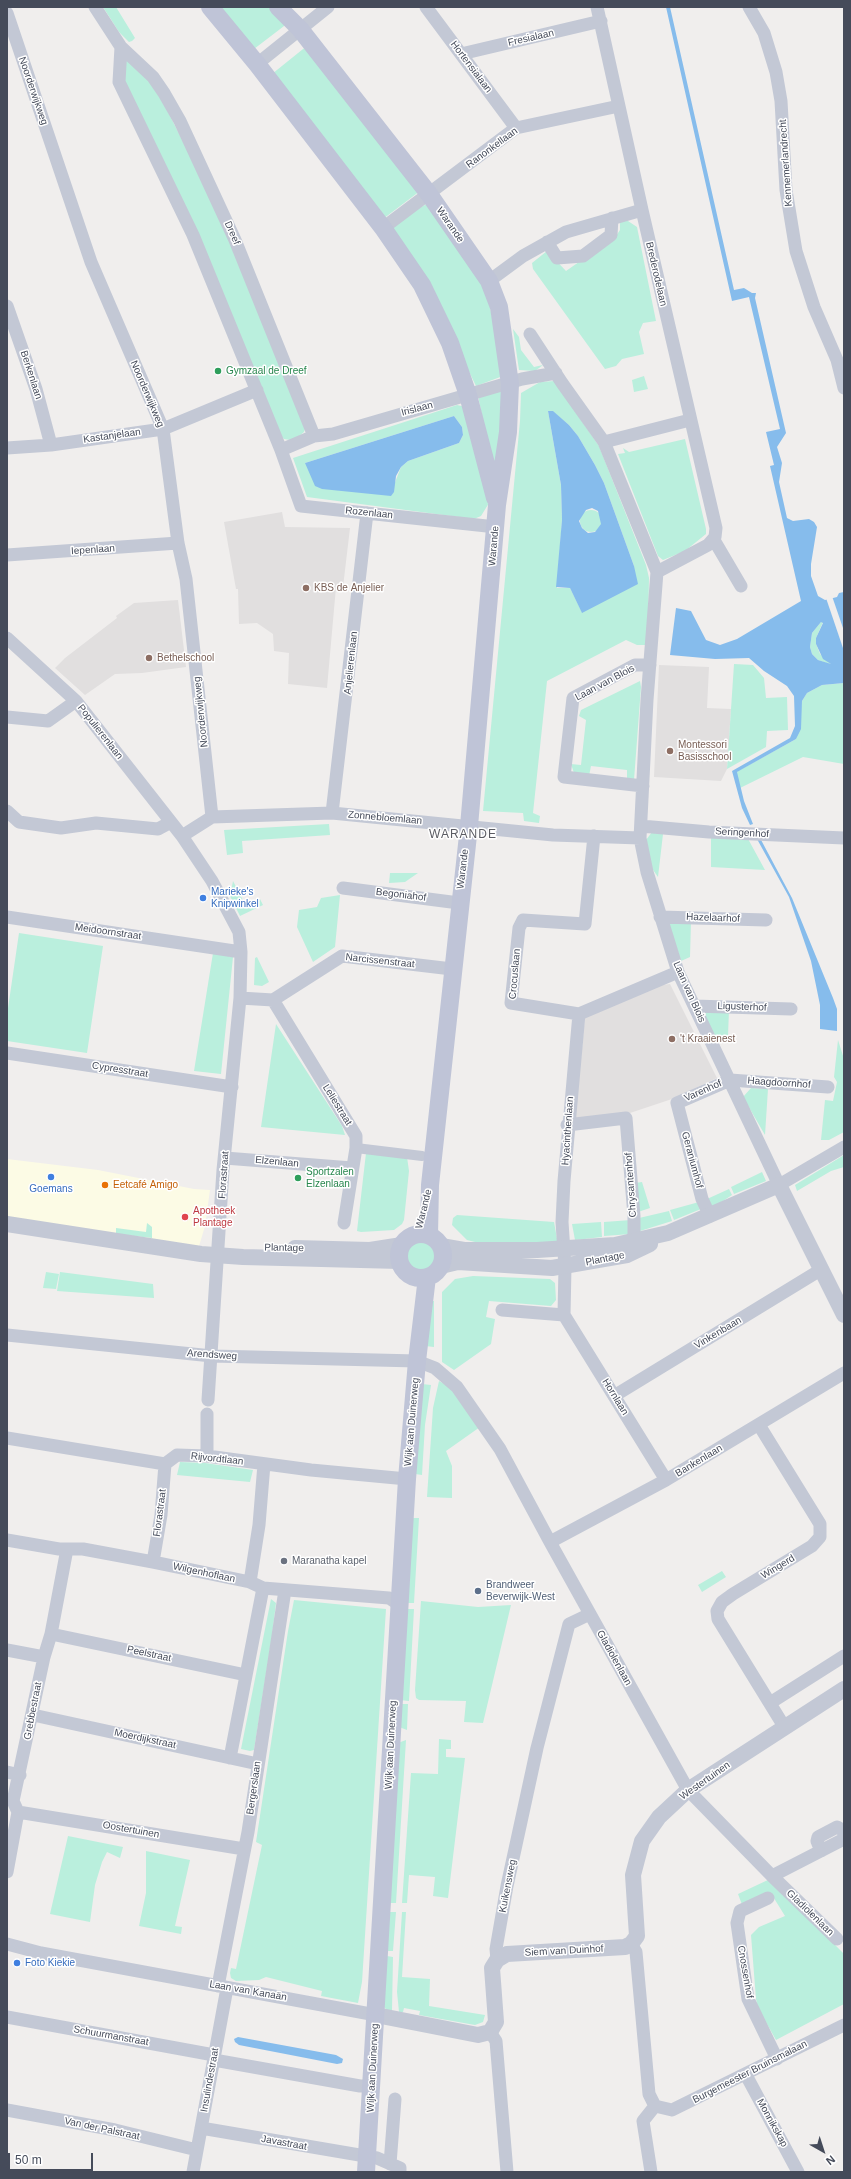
<!DOCTYPE html>
<meta charset="utf-8">
<style>
body{margin:0}
#map{position:relative;width:851px;height:2179px;overflow:hidden;background:#f0eeed;font-family:Helvetica,sans-serif}
canvas{display:block}
.frame{position:absolute;inset:0;border:8px solid #454b5a;pointer-events:none}
.north{position:absolute;left:803px;top:2131px;width:40px;height:40px;-webkit-text-stroke:3px #fff;paint-order:stroke;rotate:141deg;font-size:11px;font-weight:700;line-height:16px;text-align:center;color:#454b5a}
.north::after{content:'';display:block;margin:auto;width:14px;height:18px;background:#454b5a;clip-path:polygon(50% 0,100% 100%,50% 72%,0 100%)}
.scale{position:absolute;left:8px;top:2153px;width:85px;height:18px;box-sizing:border-box;border:2px solid #454b5a;border-top:0;padding-left:5px;font-size:12px;line-height:14px;white-space:nowrap;color:#454b5a;-webkit-text-stroke:3px #fff;paint-order:stroke}
</style>
<div id="map">
<canvas width="851" height="2179"></canvas>
<div class="frame"></div>
<div class="north">N</div>
<div class="scale">50 m</div>
</div>
<script>
const ctx = document.querySelector('canvas').getContext('2d');
ctx.lineJoin = 'round';
function fill(path, color) {
  ctx.fillStyle = color;
  ctx.fill(path, 'evenodd');
}
function shape(rows) {
  const path = new Path2D();
  for (const r of rows) {
    if (r.length === 3) {
      path.moveTo(r[0] + r[2], r[1]);
      path.arc(r[0], r[1], r[2], 0, 2 * Math.PI);
      continue;
    }
    path.moveTo(r[0], r[1]);
    for (let i = 2; i < r.length; i += 2) path.lineTo(r[i], r[i + 1]);
  }
  return path;
}
function stroke(path, color, width, dash) {
  ctx.strokeStyle = color;
  ctx.lineWidth = width;
  ctx.lineCap = dash ? 'butt' : 'round';
  ctx.setLineDash(dash || []);
  ctx.stroke(path);
}
function drawText(font, color, halo, rows, align = 'center') {
  ctx.font = font + ' Helvetica,sans-serif';
  ctx.lineWidth = 3;
  ctx.setLineDash([]);
  ctx.textBaseline = 'middle';
  ctx.strokeStyle = halo;
  ctx.fillStyle = color;
  for (const [text, x, y, turn = 0] of rows) {
    ctx.save();
    ctx.translate(x, y);
    ctx.rotate((+turn || 0) * Math.PI / 180);
    ctx.textAlign = isNaN(turn) ? turn : align;
    if (halo) ctx.strokeText(text, 0, 0);
    ctx.fillText(text, 0, 0);
    ctx.restore();
  }
}
fill(shape([
 [7,1159,98,1170,194,1189,210,1190,205,1226,197,1253,7,1224]
]), '#fcfbe5');
fill(shape([
 [282,512,285,527,350,528,343,587,336,587,327,688,288,684,289,653,274,651,273,634,257,623,239,624,238,589,236,589,224,522],
 [178,600,186,667,142,673,115,674,85,695,55,668,65,658,117,618,116,616,134,603],
 [659,665,709,667,707,708,731,709,727,769,721,781,654,777],
 [670,984,717,1078,672,1099,624,1115,578,1120,575,1117,585,1017,662,985]
]), '#e1dfdf');
fill(shape([
 [103,7,116,7,135,38,132,41,129,42,119,32],
 [219,7,272,7,288,23,254,49],
 [308,45,420,191,383,219,272,74],
 [129,59,148,76,159,94,234,243,306,426,304,432,298,437,290,440,284,439,279,434,124,81,124,61],
 [429,203,485,280,503,376,476,386,442,316,390,230,419,208],
 [620,221,628,221,637,227,656,321,643,323,639,332,644,354,622,359,616,366,605,369,533,269,532,263,547,251,566,271,616,236,620,230],
 [513,329,519,337,521,350,534,367,543,365,535,371,519,370],
 [644,376,648,389,634,392,632,380],
 [554,381,599,446,646,565,649,578,648,631,646,645,637,645,626,640,547,681,533,813,540,816,539,823,524,821,523,813,483,811,520,421,521,393,540,382],
 [548,411,552,411,569,425,578,436,595,465,604,483,634,566,634,569,582,612,570,588,557,588,562,520,561,485],
 [504,389,503,444,493,468,478,396],
 [457,405,466,407,489,503,481,516,474,519,307,497,293,458],
 [454,416,462,427,463,435,459,443,408,461,401,467,394,485,305,463],
 [685,439,706,529,706,534,685,551,663,560,658,556,618,454,625,453,623,448,629,452],
 [591,521,11],
 [821,622,823,622,816,638,816,644,820,654,832,665,818,660,812,654,810,647,812,633],
 [734,664,753,665,764,678,766,698,787,697,788,730,767,731,766,747,727,769],
 [640,681,641,687,634,780,627,779,627,770,591,766,589,776,574,773,571,764,581,765,586,720,579,716,581,710],
 [844,683,844,764,803,757,740,788,736,774,738,771,796,739,802,701,807,693,822,685],
 [329,824,330,835,242,841,243,853,227,855,224,830],
 [652,832,663,834,658,877,651,867,646,840],
 [711,835,747,837,765,870,711,867],
 [390,873,418,873,405,882,389,883],
 [233,881,246,906,260,899,263,905,240,916,230,896],
 [340,895,335,947,313,962,297,927,299,910,317,907,321,898],
 [672,921,691,921,690,957,681,961,669,925],
 [19,933,103,946,87,1053,7,1041,7,1015],
 [213,953,233,957,221,1074,194,1071],
 [257,957,269,982,262,986,254,985,255,958],
 [729,1010,728,1036,716,1042,704,1017,706,1013],
 [276,1024,342,1126,345,1135,261,1127],
 [838,1040,844,1059,844,1132,829,1140,821,1140,825,1100,833,1101,837,1082,834,1077],
 [751,1088,768,1089,765,1135,743,1097],
 [366,1153,407,1157,409,1171,404,1220,402,1224,394,1230,361,1232,357,1231],
 [844,1155,844,1167,831,1171,797,1191,795,1185],
 [762,1172,766,1181,734,1194,731,1187],
 [642,1182,650,1208,638,1212,635,1183],
 [729,1189,732,1195,711,1209,707,1199],
 [699,1202,701,1209,674,1220,670,1210],
 [669,1211,672,1221,640,1231,639,1218],
 [457,1215,554,1222,558,1244,483,1244,467,1240,452,1225,453,1218],
 [631,1220,631,1234,604,1236,604,1222],
 [601,1222,602,1237,575,1240,572,1224],
 [147,1223,152,1227,152,1238,116,1234,116,1228,146,1232],
 [422,1256,15],
 [46,1272,59,1274,56,1289,43,1288],
 [60,1272,153,1284,154,1298,57,1291],
 [473,1276,550,1279,555,1283,556,1300,551,1306,489,1301,486,1317,495,1319,491,1344,454,1370,442,1362,442,1292,455,1279],
 [429,1301,434,1301,434,1347,425,1346],
 [439,1381,450,1387,480,1427,446,1451,452,1466,452,1498,427,1497,433,1408],
 [422,1384,431,1385,425,1425,422,1475,415,1474],
 [180,1462,205,1463,253,1470,250,1482,177,1475],
 [412,1518,419,1518,414,1603,406,1603],
 [722,1571,726,1577,702,1592,698,1585],
 [271,1599,276,1603,272,1636,254,1750,250,1751,241,1749],
 [294,1600,386,1609,362,1982,358,2003,321,1996,322,1991,266,1977,259,1980,236,1981,231,1978,230,1973,231,1968,236,1969,262,1845,256,1842,288,1631],
 [421,1601,478,1607,511,1605,483,1723,464,1722,466,1701,419,1700,416,1698,415,1690],
 [406,1609,414,1609,409,1701,400,1700],
 [400,1704,408,1704,407,1730,399,1727],
 [439,1739,451,1740,451,1749,446,1749,446,1757,465,1758,448,1898,433,1896,435,1877,409,1875,407,1903,402,1903,411,1773,438,1774],
 [406,1740,396,1903,388,1903,398,1743],
 [68,1836,123,1847,120,1858,107,1852,102,1862,95,1885,90,1922,50,1914],
 [146,1851,190,1860,175,1926,182,1927,181,1934,139,1926,146,1893],
 [770,1879,844,1954,844,2004,776,2040,758,2008,756,1999,751,1935,759,1927,785,1916,772,1895,744,1910,738,1894],
 [388,1912,396,1912,393,1951,387,1951],
 [402,1912,406,1912,402,1977,430,1979,429,2006,485,2015,483,2022,475,2025,419,2015,420,2011,404,2008,403,2012,399,2012,397,1992],
 [387,1956,393,1957,392,2010,387,2010,384,2007]
]), '#baefdd');
fill(shape([
 [666,7,670,7,734,290,744,288,752,293,756,293,755,298,786,433,777,447,782,463,779,482,787,518,793,521,809,519,814,522,817,527,811,564,811,576,818,596,825,600,837,597,839,593,844,592,844,683,822,685,807,693,802,701,801,729,796,739,737,772,744,801,753,824,750,825,742,808,732,771,790,738,795,726,794,696,787,686,764,671,749,658,715,659,670,655,676,608,691,611,706,640,720,645,737,639,801,601,770,466,774,465,766,432,780,429,749,297,732,301],
 [821,622,823,623,816,638,816,644,823,659,831,664,818,660,812,654,810,647,812,633],
 [548,411,553,411,569,425,578,436,595,465,604,483,634,566,638,584,582,613,570,588,556,587,562,520,561,485],
 [592,508,598,511,601,524,595,532,588,533,582,528,579,521,586,510],
 [454,416,462,427,463,435,459,443,408,461,401,467,396,476,394,492,391,496,322,489,315,486,305,463],
 [760,838,792,898,833,998,837,1009,837,1031,820,1029,820,1005,811,961,789,897,757,839],
 [238,2037,336,2055,343,2059,342,2063,337,2064,239,2045,235,2042,234,2039]
]), '#86bcec');
fill(shape([
 [832,596,844,631,844,651,826,598]
]), '#f0eeed');
stroke(shape([
 [356,1148,422,1156]
]), '#c3c8d5', 10);
stroke(shape([
 [95,7,121,47,153,77,164,93,180,121,235,240,314,436],
 [426,7,516,128],
 [597,7,642,210,716,528,715,537,708,545,657,572],
 [749,7,764,33,776,72,781,101,786,190,796,251,814,307,837,360,844,388],
 [7,13,91,262,163,429,178,543,186,579,212,817],
 [121,47,119,82,193,235,281,450,301,506,496,527],
 [461,54,601,21],
 [257,64,328,7],
 [383,228,516,128,619,106],
 [547,242,557,258,583,256,611,235,612,218],
 [489,281,523,256,566,232,642,210],
 [7,306,36,389,51,445],
 [530,334,562,383,604,442,657,572,647,700,640,838,647,872,678,972,779,1185,844,1147],
 [604,442,690,420],
 [7,448,51,445,163,429,257,390],
 [281,450,314,436,333,434,522,379,556,373],
 [714,540,741,586],
 [7,555,178,543],
 [7,638,76,701,182,836,212,881,239,932,241,952,240,998,223,1170,208,1400],
 [7,717,48,721,76,701],
 [643,786,564,777,573,698,635,665,650,665],
 [7,811,19,822,61,828,96,823,158,829,171,822],
 [332,813,367,513],
 [641,826,709,832,844,838],
 [182,836,212,817,332,813,553,835,640,838],
 [594,836,585,924,523,920,519,928,511,1003,579,1014,678,972],
 [343,888,459,903],
 [7,917,241,952],
 [660,917,766,920],
 [240,998,273,1000],
 [273,1000,356,1136,356,1148,344,1223],
 [273,1000,342,956,452,969],
 [694,1006,791,1009],
 [579,1014,564,1181,562,1222,565,1267,564,1315,666,1480],
 [7,1053,232,1087],
 [567,1125,626,1118,634,1216,634,1249],
 [225,1158,352,1168],
 [710,1216,702,1199,677,1103,730,1080,828,1087],
 [502,1310,564,1315],
 [7,1335,212,1356,417,1361,435,1368,457,1387,500,1449,550,1542,688,1790,772,1876,837,1939],
 [614,1396,822,1269],
 [759,1425,820,1524,820,1537,812,1546,733,1594,722,1602,717,1611,718,1619,785,1728],
 [7,1438,165,1464,177,1455,207,1456,311,1470,407,1479],
 [207,1456,207,1414],
 [7,1540,59,1549,83,1549,153,1562,250,1582,263,1588,389,1598,400,1605],
 [550,1542,666,1480,844,1373],
 [153,1562,161,1515,165,1464],
 [250,1582,259,1525,264,1464],
 [51,1634,246,1675],
 [7,1650,44,1657],
 [770,1703,844,1656],
 [33,1715,258,1764],
 [230,1758,263,1588],
 [7,1772,20,1775],
 [18,1812,244,1849],
 [821,1851,817,1841,818,1837,837,1827,844,1831],
 [7,1872,18,1812,13,1801,44,1657,51,1634,67,1549],
 [772,1876,844,1839],
 [768,1898,740,1911,737,1923,748,1999,777,2059],
 [7,1944,41,1953,376,2015],
 [631,1944,636,1952,649,2094,655,2106],
 [497,1960,496,1949,507,1886,537,1748,569,1624,590,1614],
 [218,1986,248,1832,285,1590],
 [7,2017,214,2055],
 [490,2032,496,2041,507,2172],
 [214,2060,360,2086,372,2086],
 [746,2075,798,2172],
 [655,2106,672,2110,844,2025],
 [7,2110,115,2130,197,2150],
 [201,2128,377,2158,400,2168,400,2172],
 [390,2164,395,2099],
 [193,2172,227,1988],
 [651,2172,643,2121,655,2106]
]), '#c3c8d5', 13);
stroke(shape([
 [7,1224,201,1254,243,1257,400,1261],
 [441,1246,464,1250,537,1250,615,1245,668,1233,779,1185,844,1315],
 [295,1248,370,1250,402,1245],
 [441,1266,458,1262,552,1268,627,1255,650,1244],
 [376,2015,478,2035,490,2032,496,2022,492,1968,497,1960,507,1954,625,1947,631,1944,637,1936,633,1875,642,1841,659,1817,688,1790,844,1689]
]), '#c3c8d5', 16);
stroke(shape([
 [210,7,257,64,383,228,422,285,450,343,468,395,495,498],
 [278,7,300,29,429,194,489,281,499,307,510,384,508,432,497,505,469,826,430,1185,429,1235],
 [421,1256,22],
 [366,2172,407,1479,417,1361,427,1277]
]), '#bfc4d7', 18);
for (const [x, y, r, color] of [
 [218,371,4,"#2e9e5b"],
 [306,588,4,"#8d6e63"],
 [149,658,4,"#8d6e63"],
 [670,751,4,"#8d6e63"],
 [203,898,4,"#3f7fe0"],
 [672,1039,4,"#8d6e63"],
 [51,1177,4,"#3f7fe0"],
 [298,1178,4,"#2e9e5b"],
 [105,1185,4,"#e8710a"],
 [185,1217,4,"#e0444e"],
 [284,1561,4,"#6b7280"],
 [478,1591,4,"#5c6f8a"],
 [17,1963,4,"#3f7fe0"]
]) {
  const dot = new Path2D();
  dot.arc(x, y, r, 0, 2 * Math.PI);
  ctx.fillStyle = color;
  ctx.fill(dot);
  stroke(dot, '#fff', 1.5);
}
drawText('10px', '#454b5a', '#fff', [
 ["Fresialaan",531,38,-13],
 ["Hortensialaan",471,67,53],
 ["Noorderwijkweg",33,91,71],
 ["Ranonkellaan",492,148,-36],
 ["Kennemerlandrecht",786,163,-94],
 ["Warande",450,225,55],
 ["Dreef",232,233,66],
 ["Brederodelaan",656,274,77],
 ["Berkenlaan",31,375,72],
 ["Noorderwijkweg",147,394,67],
 ["Irislaan",417,409,-15],
 ["Kastanjelaan",112,436,-8],
 ["Rozenlaan",369,513,6],
 ["Warande",494,546,-85],
 ["Iepenlaan",93,550,-4],
 ["Anjelierenlaan",351,663,-84],
 ["Laan van Blois",605,683,-28],
 ["Noorderwijkweg",201,712,-96],
 ["Populierenlaan",100,732,52],
 ["Zonnebloemlaan",385,818,5],
 ["Seringenhof",742,833,3],
 ["Warande",463,869,-83],
 ["Begoniahof",401,895,7],
 ["Hazelaarhof",713,918,2],
 ["Meidoornstraat",108,932,8],
 ["Narcissenstraat",380,961,6],
 ["Crocuslaan",515,974,-85],
 ["Laan van Blois",689,992,66],
 ["Ligusterhof",742,1007,2],
 ["Cypresstraat",120,1070,9],
 ["Haagdoornhof",779,1083,4],
 ["Varenhof",703,1091,-24],
 ["Leliestraat",337,1105,58],
 ["Hyacinthenlaan",568,1131,-86],
 ["Geraniumhof",692,1160,75],
 ["Elzenlaan",277,1162,5],
 ["Florastraat",224,1175,-86],
 ["Chrysantenhof",631,1185,-94],
 ["Warande",424,1209,-76],
 ["Plantage",284,1248,1],
 ["Plantage",605,1259,-11],
 ["Vinkenbaan",718,1333,-31],
 ["Arendsweg",212,1355,4],
 ["Hornlaan",615,1397,58],
 ["Wijk aan Duinerweg",412,1422,-85],
 ["Rijvordtlaan",217,1459,6],
 ["Bankenlaan",699,1461,-31],
 ["Florastraat",160,1513,-83],
 ["Wingerd",778,1567,-31],
 ["Wilgenhoflaan",204,1573,12],
 ["Peelstraat",149,1654,12],
 ["Gladiolenlaan",614,1658,61],
 ["Grebbestraat",33,1711,-79],
 ["Moerdijkstraat",145,1739,12],
 ["Wijk aan Duinerweg",391,1745,-87],
 ["Westertuinen",705,1781,-35],
 ["Bergerslaan",254,1788,-82],
 ["Oostertuinen",131,1830,10],
 ["Kuikensweg",508,1886,-79],
 ["Gladiolenlaan",810,1913,44],
 ["Siem van Duinhof",564,1951,-3],
 ["Cnossenhof",745,1972,80],
 ["Laan van Kanaän",248,1991,10],
 ["Schuurmanstraat",111,2036,10],
 ["Wijk aan Duinerweg",373,2068,-87],
 ["Burgemeester Bruinsmalaan",750,2072,-27],
 ["Insulindestraat",210,2080,-80],
 ["Monnikskap",772,2123,61],
 ["Van der Palstraat",102,2129,12],
 ["Javastraat",284,2143,10]
]);
drawText('10px', '#27864d', '#fff', [
 ["Gymzaal de Dreef",226,371],
 ["Sportzalen",306,1172],
 ["Elzenlaan",306,1184]
], 'left');
drawText('10px', '#785e54', '#fff', [
 ["KBS de Anjelier",314,588],
 ["Bethelschool",157,658],
 ["Montessori",678,745],
 ["Basisschool",678,757],
 ["'t Kraaienest",680,1039]
], 'left');
drawText('10px', '#366cbe', '#fff', [
 ["Marieke's",211,892],
 ["Knipwinkel",211,904],
 ["Goemans",51,1189,"center"],
 ["Foto Kiekie",25,1963]
], 'left');
drawText('10px', '#c56008', '#fff', [
 ["Eetcafé Amigo",113,1185]
], 'left');
drawText('10px', '#be3a42', '#fff', [
 ["Apotheek",193,1211],
 ["Plantage",193,1223]
], 'left');
drawText('10px', '#5b616d', '#fff', [
 ["Maranatha kapel",292,1561]
], 'left');
drawText('10px', '#4e5e75', '#fff', [
 ["Brandweer",486,1585],
 ["Beverwijk-West",486,1597]
], 'left');
ctx.letterSpacing = '1px';
drawText('12px', '#5a5b62', '#fff', [
 ["WARANDE",463,835]
]);
ctx.letterSpacing = '0px';
</script>
